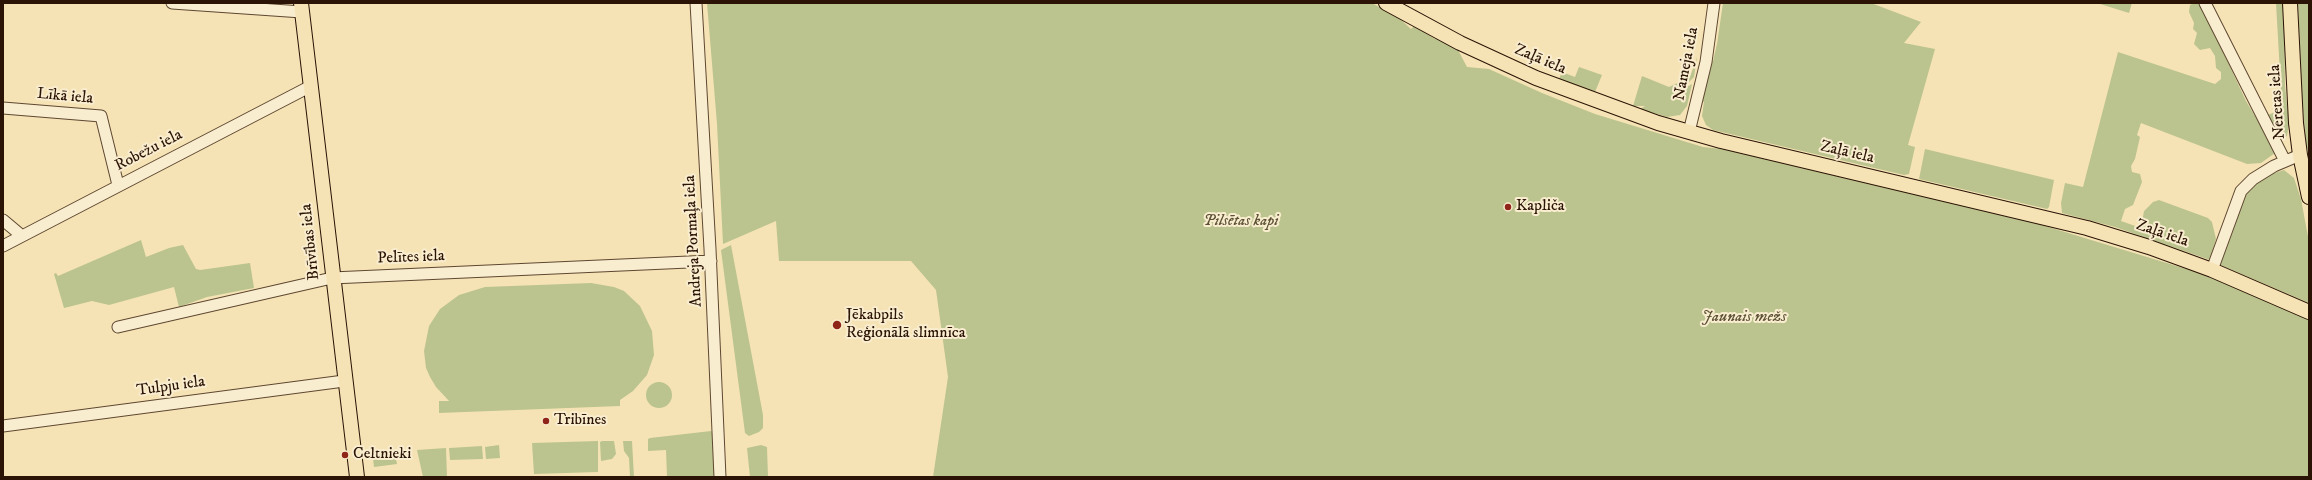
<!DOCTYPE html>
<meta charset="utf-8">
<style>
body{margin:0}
#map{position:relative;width:2312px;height:480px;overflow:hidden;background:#f6e3b5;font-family:"IM FELL DW Pica",serif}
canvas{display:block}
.frame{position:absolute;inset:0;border:4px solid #2b1305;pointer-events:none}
</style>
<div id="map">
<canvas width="2312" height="480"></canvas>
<div class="frame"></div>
</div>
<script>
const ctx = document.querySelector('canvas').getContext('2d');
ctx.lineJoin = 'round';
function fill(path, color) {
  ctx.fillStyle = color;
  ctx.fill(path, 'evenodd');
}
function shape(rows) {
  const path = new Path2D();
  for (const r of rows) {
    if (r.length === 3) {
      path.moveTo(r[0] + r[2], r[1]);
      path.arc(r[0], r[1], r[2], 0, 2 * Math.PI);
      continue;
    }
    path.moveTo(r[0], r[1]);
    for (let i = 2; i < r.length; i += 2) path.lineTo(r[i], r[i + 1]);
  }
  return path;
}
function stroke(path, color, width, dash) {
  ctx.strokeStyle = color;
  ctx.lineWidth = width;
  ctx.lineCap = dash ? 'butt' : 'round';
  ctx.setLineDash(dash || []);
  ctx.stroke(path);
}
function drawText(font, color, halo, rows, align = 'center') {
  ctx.font = font + ' "IM FELL DW Pica",serif';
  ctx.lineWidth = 4;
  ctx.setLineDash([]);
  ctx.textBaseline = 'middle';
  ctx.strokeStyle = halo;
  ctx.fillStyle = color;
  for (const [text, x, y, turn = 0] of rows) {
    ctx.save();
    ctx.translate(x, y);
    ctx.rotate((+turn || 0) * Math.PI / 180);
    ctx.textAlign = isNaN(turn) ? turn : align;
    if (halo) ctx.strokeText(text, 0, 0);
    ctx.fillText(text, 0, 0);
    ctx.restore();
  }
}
fill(shape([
 [707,3,1372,3,1399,18,1411,29,1414,26,1435,39,1438,36,1458,50,1467,67,1489,69,1542,93,1595,114,1703,147,1722,149,2042,225,2203,274,2309,318,2309,477,933,477,948,377,936,290,911,261,779,261,776,221,723,244,717,124],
 [1723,3,1871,3,1921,22,1904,43,1935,49,1908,145,1915,147,1909,174,1904,175,1713,130,1706,125,1702,116,1704,102,1701,101,1711,61,1713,61,1717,44],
 [2097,3,2132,3,2129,13],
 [2194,3,2198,3,2206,15,2246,101,2274,148,2275,153,2261,163,2247,164,2141,123,2137,135,2140,137,2135,159,2131,166,2132,172,2140,174,2142,182,2133,205,2125,209,2121,221,2141,228,2144,211,2153,202,2159,200,2208,218,2212,222,2216,239,2210,260,2115,227,2062,213,2061,203,2065,183,2083,187,2118,52,2215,84,2221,79,2221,72,2216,68,2215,56,2210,48,2200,50,2194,44,2197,33,2193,29,2194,23,2189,12,2190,5],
 [2276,3,2284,3,2285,86,2289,124,2287,136,2281,141,2268,115,2282,109],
 [2298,3,2309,3,2309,151,2306,148,2302,98],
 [1697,57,1694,77,1679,92,1692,84,1687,106,1680,115,1667,117,1640,109,1645,106,1633,106,1642,76,1669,87,1690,77],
 [1579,67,1602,75,1595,92,1559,79,1562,72,1575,77],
 [1925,149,2054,180,2049,207,2047,209,1919,179],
 [2284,170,2294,178,2301,199,2309,242,2309,303,2220,265,2235,225,2240,204,2249,188,2268,175],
 [141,240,146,257,169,248,183,245,196,269,200,270,250,263,254,288,207,297,179,307,174,287,109,305,92,301,64,308,54,274,56,273,58,276],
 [731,245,763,415,763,428,759,432,749,436,745,433,721,250],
 [591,283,614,287,624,291,640,306,652,331,654,355,647,375,633,391,620,400,620,406,439,413,439,401,449,401,436,387,430,377,426,368,424,351,429,326,440,309,459,295,485,287],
 [659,395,13],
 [711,431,713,433,715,477,667,477,666,450,648,451,648,439,650,438],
 [598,441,598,472,534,474,532,443],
 [602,441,614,441,616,454,612,459,601,461,600,442],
 [623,441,632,441,634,477,630,477,629,458,624,451],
 [499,445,500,458,486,459,485,447],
 [761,445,767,447,768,477,750,477,747,448],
 [482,446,483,459,450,460,449,448],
 [446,448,447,477,423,477,417,450],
 [372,450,394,450,397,464,374,467]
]), '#bbc48e');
const minor = shape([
 [172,3,302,12],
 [696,3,710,249,720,477],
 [2205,3,2285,161],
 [3,108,101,116,118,185],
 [1689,132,1706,62,1714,3],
 [3,220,22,236],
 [3,246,311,86],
 [2212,270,2241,191,2253,179,2274,166,2300,155],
 [118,327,332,278,711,261],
 [3,426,344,381]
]);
const major = shape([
 [301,3,357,477],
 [1386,3,1460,43,1536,78,1658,123,1721,141,2087,228,2149,247,2212,270,2309,312],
 [2290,3,2296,123,2300,155,2309,197]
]);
stroke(minor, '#5e4731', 13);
stroke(major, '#2b1305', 16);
stroke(minor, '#f9edcf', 11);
stroke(major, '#f6e3b5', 14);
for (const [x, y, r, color] of [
 [1508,207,4,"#8f2418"],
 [837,325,5,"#8f2418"],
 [546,421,4,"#8f2418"],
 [345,455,4,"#8f2418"]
]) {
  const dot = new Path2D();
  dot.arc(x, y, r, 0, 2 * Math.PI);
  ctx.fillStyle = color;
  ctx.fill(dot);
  stroke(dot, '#f9edcf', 1.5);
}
drawText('16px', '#2b1305', '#f9edcf', [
 ["Zaļā iela",1540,60,23],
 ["Nameja iela",1687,64,-79],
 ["Līkā iela",65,97,5],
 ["Neretas iela",2278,102,-94],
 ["Robežu iela",149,151,-27],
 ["Zaļā iela",1847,153,13],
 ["Zaļā iela",2162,234,19],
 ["Andreja Pormaļa iela",694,241,-93],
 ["Brīvības iela",311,242,-96],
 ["Pelītes iela",411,258,-2],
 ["Tulpju iela",171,387,-8]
]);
drawText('16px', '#2b1305', '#f9edcf', [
 ["Kapliča",1516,207],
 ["Jēkabpils",846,316],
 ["Reģionālā slimnīca",846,334],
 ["Tribīnes",554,421],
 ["Celtnieki",353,455]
], 'left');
drawText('italic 16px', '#5d5135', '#f9edcf', [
 ["Pilsētas kapi",1241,222],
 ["Jaunais mežs",1744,318]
]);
</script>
